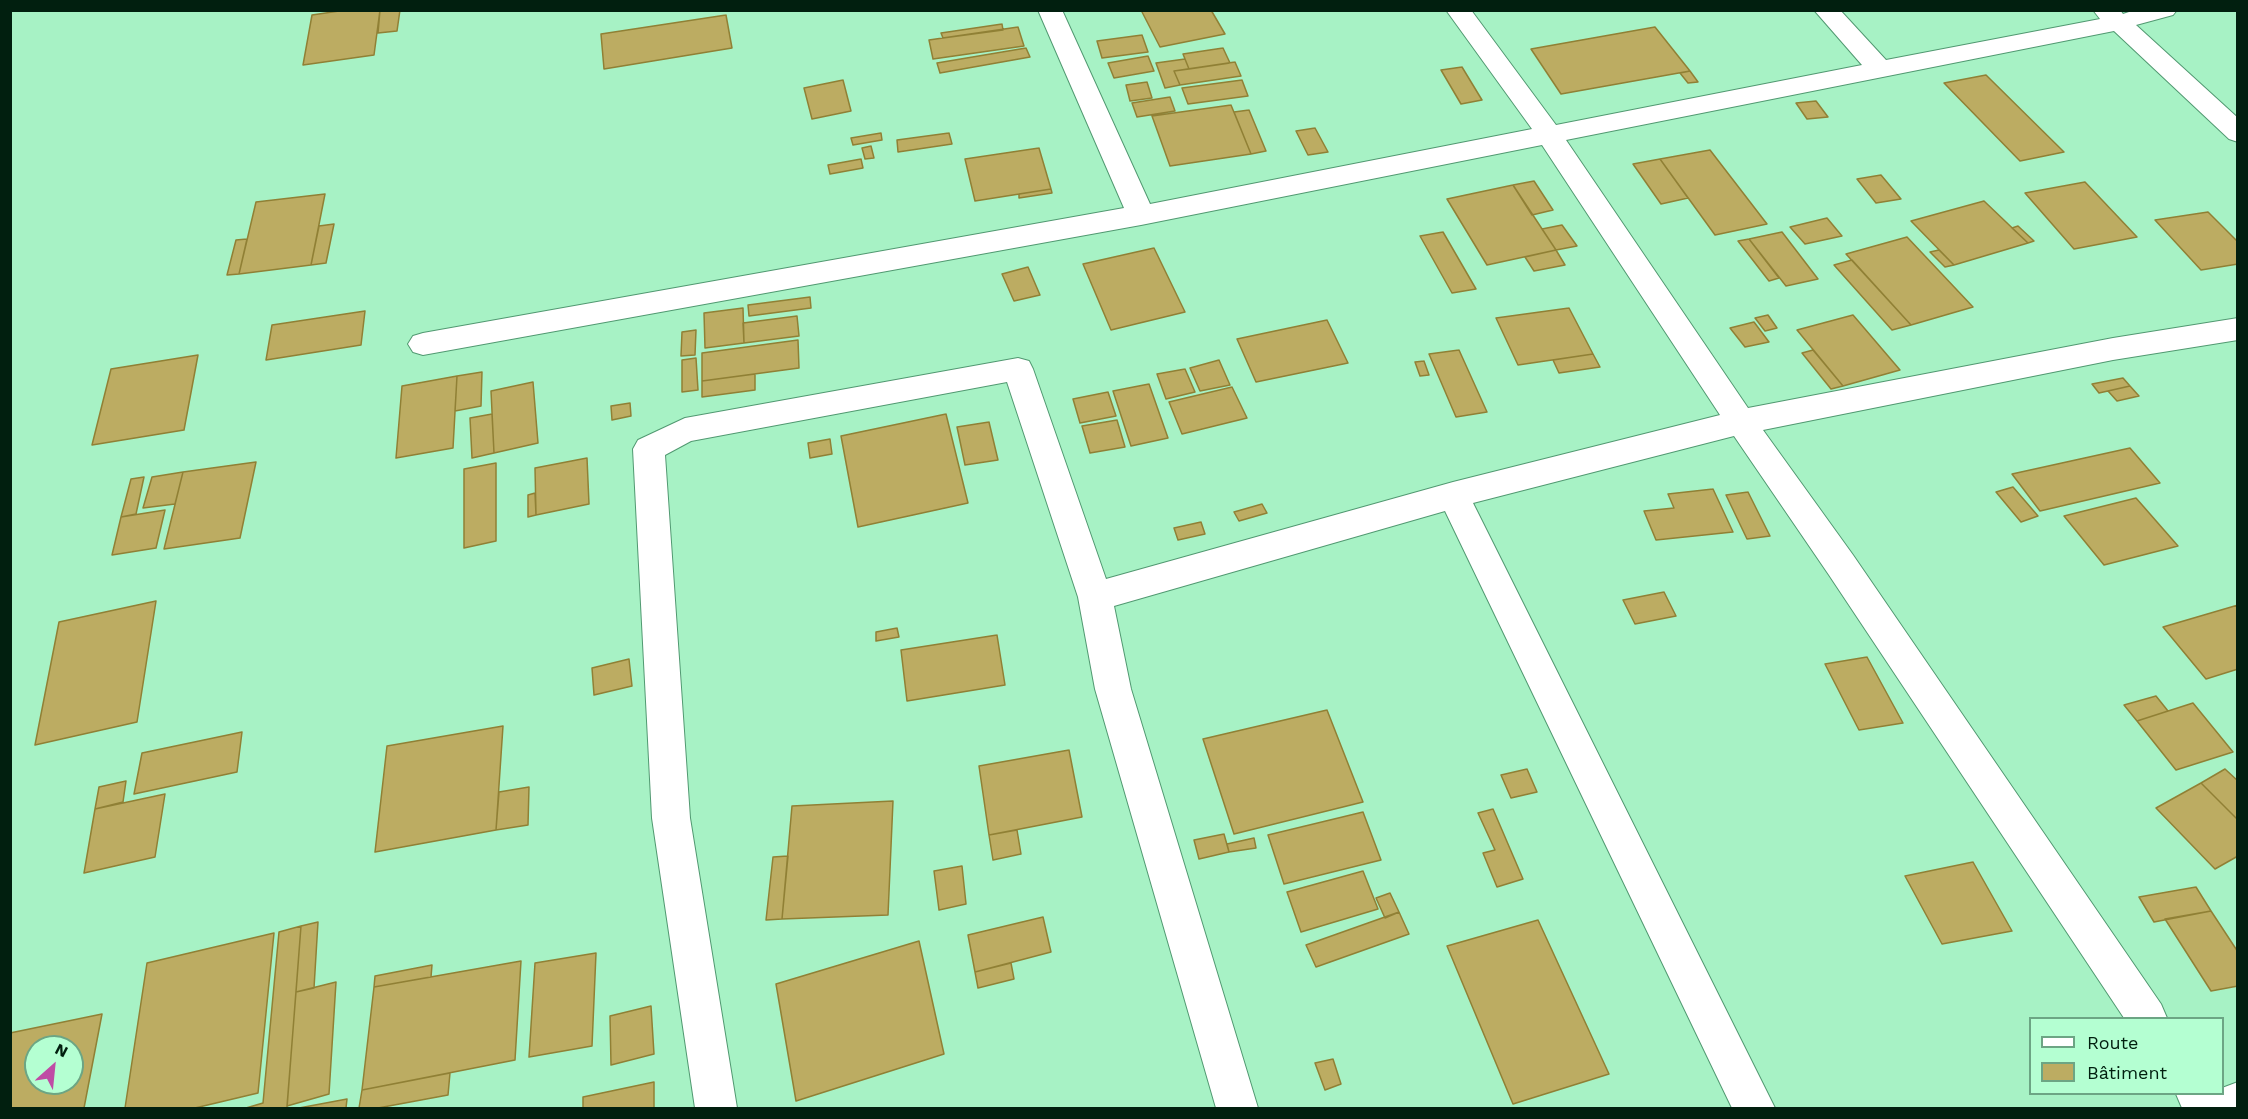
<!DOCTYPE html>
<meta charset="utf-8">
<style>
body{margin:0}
#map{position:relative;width:2248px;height:1119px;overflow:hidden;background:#a7f2c5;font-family:"Work Sans",sans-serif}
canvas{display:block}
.frame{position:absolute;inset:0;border:12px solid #011f0f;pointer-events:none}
.legend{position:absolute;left:2029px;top:1017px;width:195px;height:78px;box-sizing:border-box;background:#b4ffd2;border:2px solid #6ca584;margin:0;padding:8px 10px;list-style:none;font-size:18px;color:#011f0f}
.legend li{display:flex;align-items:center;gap:12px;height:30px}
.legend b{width:30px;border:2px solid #6ca584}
.north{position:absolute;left:24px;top:1035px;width:60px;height:60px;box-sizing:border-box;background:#b4ffd2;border:2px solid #6ca584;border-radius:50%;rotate:27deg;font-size:16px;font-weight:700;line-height:24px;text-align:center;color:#011f0f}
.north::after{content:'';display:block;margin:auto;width:21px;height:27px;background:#bf4ca5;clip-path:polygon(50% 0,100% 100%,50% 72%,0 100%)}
</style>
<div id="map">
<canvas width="2248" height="1119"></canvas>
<div class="frame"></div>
<ul class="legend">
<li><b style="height:8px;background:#fff"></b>Route</li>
<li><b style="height:16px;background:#bcac62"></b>Bâtiment</li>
</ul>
<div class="north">N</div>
</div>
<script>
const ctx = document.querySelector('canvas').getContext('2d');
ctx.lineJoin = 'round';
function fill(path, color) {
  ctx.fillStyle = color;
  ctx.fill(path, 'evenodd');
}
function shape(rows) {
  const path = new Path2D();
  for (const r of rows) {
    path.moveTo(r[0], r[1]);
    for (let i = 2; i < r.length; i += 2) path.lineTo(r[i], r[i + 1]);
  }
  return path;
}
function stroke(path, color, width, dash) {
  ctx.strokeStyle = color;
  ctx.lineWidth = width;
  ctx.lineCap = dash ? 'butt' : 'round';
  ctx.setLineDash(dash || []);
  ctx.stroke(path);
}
const building = shape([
 [346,10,380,10,374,55,303,65,312,15,346,10],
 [380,10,400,10,397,31,378,33,380,10],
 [1141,10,1211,10,1225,34,1160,47,1141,10],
 [726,15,732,48,604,69,601,34,726,15],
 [1002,24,1003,30,943,38,941,33,1002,24],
 [1018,27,1024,46,933,59,929,40,1018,27],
 [1655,27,1690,71,1561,94,1531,49,1655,27],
 [1142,35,1148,52,1102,58,1097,41,1142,35],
 [1026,48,1030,57,940,73,937,63,1026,48],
 [1223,48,1230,63,1189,69,1183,54,1223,48],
 [1148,56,1154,71,1114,78,1108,63,1148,56],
 [1185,59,1189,69,1174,71,1180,85,1165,88,1156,63,1185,59],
 [1235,62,1241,76,1180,85,1174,71,1235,62],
 [1462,67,1482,100,1461,104,1441,70,1462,67],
 [1690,71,1698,82,1688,83,1680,73,1690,71],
 [1986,75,2064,152,2020,161,1944,83,1986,75],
 [843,80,851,111,812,119,804,88,843,80],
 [1242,80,1248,96,1188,104,1182,88,1242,80],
 [1147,82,1152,98,1130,101,1126,85,1147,82],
 [1170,97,1175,111,1137,117,1132,103,1170,97],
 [1816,101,1828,117,1807,119,1796,103,1816,101],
 [1231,105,1251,154,1170,166,1152,116,1231,105],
 [1249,110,1266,151,1251,154,1234,112,1249,110],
 [1315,128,1328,152,1308,155,1296,131,1315,128],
 [881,133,882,140,853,145,851,138,881,133],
 [949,133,952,144,898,152,897,140,949,133],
 [871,146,874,158,865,159,862,148,871,146],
 [1039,148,1051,189,975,201,965,159,1039,148],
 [1710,150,1767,224,1715,235,1660,159,1710,150],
 [861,159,863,168,830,174,828,165,861,159],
 [1660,159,1688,198,1661,204,1633,164,1660,159],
 [1881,175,1901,199,1876,203,1857,179,1881,175],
 [1534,181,1553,210,1532,215,1513,185,1534,181],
 [2085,182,2137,237,2074,249,2025,193,2085,182],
 [1513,185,1556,250,1487,265,1447,199,1513,185],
 [1051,189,1052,193,1019,198,1019,194,1051,189],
 [325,194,311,265,239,274,256,202,325,194],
 [1984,201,2028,243,1954,265,1911,221,1984,201],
 [2208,212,2238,242,2238,264,2201,270,2155,220,2208,212],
 [1827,218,1842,236,1805,244,1790,227,1827,218],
 [334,224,326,263,311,265,319,226,334,224],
 [1562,225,1577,246,1556,250,1542,229,1562,225],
 [2018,226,2034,241,2028,243,2012,228,2018,226],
 [1443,232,1476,289,1452,293,1420,236,1443,232],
 [1782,232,1818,279,1786,286,1749,239,1782,232],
 [1907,237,1973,307,1911,325,1846,254,1907,237],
 [247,239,239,274,227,275,236,240,247,239],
 [1749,239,1779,278,1769,281,1738,241,1749,239],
 [1154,248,1185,312,1111,330,1083,264,1154,248],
 [1556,250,1565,265,1534,271,1525,257,1556,250],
 [1939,250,1954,265,1945,267,1930,252,1939,250],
 [1852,260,1911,325,1892,330,1834,265,1852,260],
 [1028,267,1040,295,1014,301,1002,274,1028,267],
 [810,297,811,308,749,316,748,305,810,297],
 [743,308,744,343,705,348,704,313,743,308],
 [1569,308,1593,354,1518,365,1496,318,1569,308],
 [365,311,361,345,266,360,272,325,365,311],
 [1768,315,1777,328,1765,331,1755,318,1768,315],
 [1853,315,1900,370,1843,386,1797,330,1853,315],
 [797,316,799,336,744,343,743,323,797,316],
 [1327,320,1348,363,1256,382,1237,339,1327,320],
 [1754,322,1769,342,1745,347,1730,328,1754,322],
 [696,330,695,355,681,356,682,332,696,330],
 [798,340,799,368,702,381,702,353,798,340],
 [1459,350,1487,412,1456,417,1429,354,1459,350],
 [1813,350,1843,386,1831,389,1802,353,1813,350],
 [1593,354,1600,367,1559,373,1553,360,1593,354],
 [198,355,184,430,92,445,111,369,198,355],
 [696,358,698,390,682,392,682,360,696,358],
 [1219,360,1230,385,1200,391,1190,368,1219,360],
 [1424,361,1429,375,1420,376,1415,362,1424,361],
 [1185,369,1195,392,1166,399,1157,374,1185,369],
 [482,372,481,406,455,411,457,376,482,372],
 [755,374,755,390,702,397,702,381,755,374],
 [457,376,453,448,396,458,402,386,457,376],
 [2123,378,2130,386,2099,393,2092,384,2123,378],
 [533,382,538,443,494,453,491,391,533,382],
 [1149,384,1168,438,1131,446,1113,391,1149,384],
 [2130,386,2139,396,2117,401,2108,391,2130,386],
 [1232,387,1247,418,1182,434,1169,402,1232,387],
 [1108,392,1116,416,1080,423,1073,399,1108,392],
 [630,403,631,416,612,420,611,406,630,403],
 [492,414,494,453,472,458,470,418,492,414],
 [946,414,968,503,858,527,841,436,946,414],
 [1117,420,1125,447,1090,453,1082,426,1117,420],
 [989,422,998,460,965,465,957,427,989,422],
 [830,439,832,454,810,458,808,443,830,439],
 [2130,448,2160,483,2040,511,2012,474,2130,448],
 [587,458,589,504,536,515,535,468,587,458],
 [256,462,240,538,164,549,183,472,256,462],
 [496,463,496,541,464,548,464,469,496,463],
 [183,472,175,504,143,508,152,477,183,472],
 [144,477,136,514,121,517,131,479,144,477],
 [2013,487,2038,516,2021,522,1996,492,2013,487],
 [1713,489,1733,532,1656,540,1644,511,1674,508,1668,494,1713,489],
 [1748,492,1770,536,1747,539,1726,495,1748,492],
 [535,493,536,515,528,517,528,495,535,493],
 [2136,498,2178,546,2104,565,2064,516,2136,498],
 [1262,504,1267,513,1239,521,1234,512,1262,504],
 [165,510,156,548,112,555,121,517,165,510],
 [1201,522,1205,534,1178,540,1174,528,1201,522],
 [1664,592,1676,616,1635,624,1623,600,1664,592],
 [156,601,137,722,35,745,59,622,156,601],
 [2238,605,2238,669,2206,679,2163,627,2238,605],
 [897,628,899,637,876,641,876,632,897,628],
 [997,635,1005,685,907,701,901,650,997,635],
 [1867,657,1903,723,1859,730,1825,664,1867,657],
 [629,659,632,686,594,695,592,668,629,659],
 [2156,696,2168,711,2137,721,2124,705,2156,696],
 [2193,703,2233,752,2176,770,2137,721,2193,703],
 [1327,710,1363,802,1234,834,1203,739,1327,710],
 [503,726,496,830,375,852,387,746,503,726],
 [242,732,237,772,134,794,142,753,242,732],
 [1069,750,1082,817,989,835,979,766,1069,750],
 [1527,769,1537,792,1511,798,1501,775,1527,769],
 [2225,769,2238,781,2238,820,2201,783,2225,769],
 [126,781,123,802,95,809,99,787,126,781],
 [2201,783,2238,820,2238,856,2215,869,2156,808,2201,783],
 [529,787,528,825,496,830,499,792,529,787],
 [165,794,155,857,84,873,95,809,165,794],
 [893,801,888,915,782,919,792,806,893,801],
 [1493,809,1523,879,1497,887,1483,853,1495,850,1478,813,1493,809],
 [1363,812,1381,860,1284,884,1268,835,1363,812],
 [1017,830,1021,854,993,860,989,835,1017,830],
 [1224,834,1229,852,1199,859,1194,840,1224,834],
 [1254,838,1256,848,1229,852,1227,844,1254,838],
 [788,856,782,919,766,920,773,857,788,856],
 [1973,862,2012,931,1942,944,1905,876,1973,862],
 [962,866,966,904,939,910,934,871,962,866],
 [1363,871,1378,909,1301,932,1287,892,1363,871],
 [2196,887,2211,911,2154,922,2139,897,2196,887],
 [1390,893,1399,912,1385,918,1376,898,1390,893],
 [2211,911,2238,952,2238,986,2211,991,2165,919,2211,911],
 [1399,912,1409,934,1316,967,1306,945,1399,912],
 [1043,917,1051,952,975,972,968,935,1043,917],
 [1538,920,1609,1074,1513,1104,1447,946,1538,920],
 [318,922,314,988,296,992,301,926,318,922],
 [301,926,287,1108,246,1108,263,1103,279,932,301,926],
 [274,933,258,1093,195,1108,125,1108,147,963,274,933],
 [919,941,944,1054,796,1101,776,984,919,941],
 [596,953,592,1046,529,1057,535,963,596,953],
 [521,961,515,1060,362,1090,374,987,521,961],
 [1011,963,1014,979,978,988,975,972,1011,963],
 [432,965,431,977,374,987,375,976,432,965],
 [336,982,329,1094,287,1106,296,992,336,982],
 [651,1006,654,1054,611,1065,610,1016,651,1006],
 [102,1014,84,1108,10,1108,10,1033,102,1014],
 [36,1047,72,1047,72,1083,36,1083,36,1047],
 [1333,1059,1341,1084,1325,1090,1315,1063,1333,1059],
 [450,1073,448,1095,378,1108,359,1108,362,1090,450,1073],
 [654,1082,654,1108,583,1108,583,1097,654,1082],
 [347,1099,346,1108,299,1108,347,1099]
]);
fill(building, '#bcac62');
stroke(building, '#908035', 1.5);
const minor = shape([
 [1038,10,1062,10,1150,204,1532,129,1446,10,1471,10,1556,125,1862,65,1814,10,1840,10,1886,60,2100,19,2093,10,2120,10,2123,14,2135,10,2177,10,2173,15,2136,25,2238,118,2238,142,2229,139,2114,31,1566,140,1748,408,2113,338,2238,318,2238,340,2113,360,1763,430,1853,555,2161,1004,2167,1018,2124,1018,1829,575,1734,436,1473,503,1775,1108,1732,1108,1445,511,1114,606,1131,689,1258,1108,1216,1108,1095,689,1078,597,1007,382,691,441,665,455,690,818,737,1108,695,1108,652,818,633,449,638,440,685,418,1018,358,1029,361,1033,369,1106,579,1453,482,1720,415,1542,145,1141,225,423,355,413,352,408,344,413,336,423,333,1124,208,1038,10],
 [2238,1082,2238,1108,2182,1108,2176,1094,2222,1094,2222,1088,2238,1082]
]);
stroke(minor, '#519971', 2);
fill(minor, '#fff');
</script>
